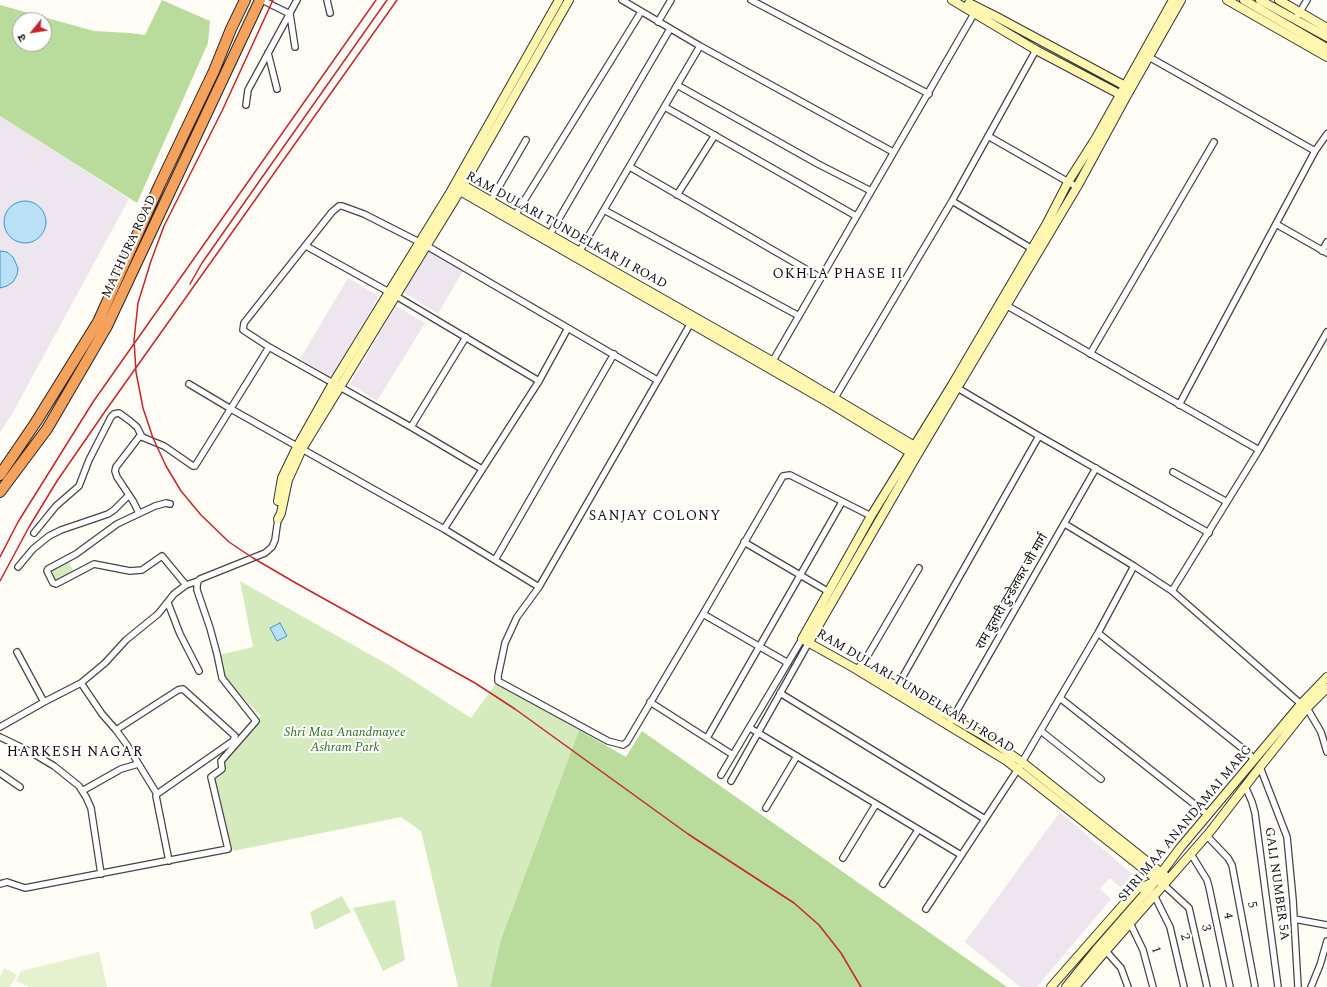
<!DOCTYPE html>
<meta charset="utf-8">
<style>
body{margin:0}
#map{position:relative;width:1327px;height:987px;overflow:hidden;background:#fffdf5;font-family:Spectral,"Noto Sans Devanagari",serif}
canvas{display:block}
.north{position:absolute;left:12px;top:12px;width:40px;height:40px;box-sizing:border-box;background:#fff;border:1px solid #a0a0a0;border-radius:50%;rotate:240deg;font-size:11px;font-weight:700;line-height:16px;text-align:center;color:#111}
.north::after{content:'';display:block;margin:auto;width:14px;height:18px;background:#c4262e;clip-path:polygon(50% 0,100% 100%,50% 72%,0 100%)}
</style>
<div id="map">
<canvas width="1327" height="987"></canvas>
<div class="north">उ</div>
</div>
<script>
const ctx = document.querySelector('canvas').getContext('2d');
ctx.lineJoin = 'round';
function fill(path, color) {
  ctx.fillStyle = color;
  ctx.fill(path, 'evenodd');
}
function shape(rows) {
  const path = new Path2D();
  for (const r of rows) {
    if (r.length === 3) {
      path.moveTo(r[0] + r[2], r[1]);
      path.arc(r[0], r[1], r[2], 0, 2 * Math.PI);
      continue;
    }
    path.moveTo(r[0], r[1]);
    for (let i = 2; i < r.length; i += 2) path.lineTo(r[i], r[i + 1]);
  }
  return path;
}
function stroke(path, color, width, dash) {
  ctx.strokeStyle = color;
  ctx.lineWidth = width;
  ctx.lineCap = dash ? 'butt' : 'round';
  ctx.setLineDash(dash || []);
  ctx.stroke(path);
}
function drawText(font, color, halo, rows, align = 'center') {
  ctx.font = font + ' Spectral,"Noto Sans Devanagari",serif';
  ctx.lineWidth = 4;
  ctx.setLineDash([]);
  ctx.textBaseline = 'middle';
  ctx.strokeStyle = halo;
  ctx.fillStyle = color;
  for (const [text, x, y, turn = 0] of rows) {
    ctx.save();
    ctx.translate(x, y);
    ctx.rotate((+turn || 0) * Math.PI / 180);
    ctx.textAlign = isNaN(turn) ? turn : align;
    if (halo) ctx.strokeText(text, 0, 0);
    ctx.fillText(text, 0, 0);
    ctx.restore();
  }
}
fill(shape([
 [0,116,129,199,12,414,0,433],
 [428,250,463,271,438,314,403,292],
 [348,278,379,296,332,377,300,359],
 [396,306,425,323,377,401,350,384],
 [1060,812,1132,874,1121,888,1110,878,1100,889,1111,899,1037,987,1020,987,965,942]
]), '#eee6ef');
fill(shape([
 [67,559,74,572,55,581,50,572],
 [240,581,392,667,471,718,497,682,579,730,501,939,490,987,458,987,421,831,401,817,233,851,211,779,261,716,224,678,219,655,253,647],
 [342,896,351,912,315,930,310,912],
 [395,900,405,960,383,971,353,908]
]), '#d5ebbd');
fill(shape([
 [162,0,210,21,208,43,137,203,0,116,0,5,94,31,130,33,145,35],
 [20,20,44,20,44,44,20,44],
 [579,730,626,757,642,731,1007,987,490,987,501,939]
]), '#b9dc9c');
fill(shape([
 [99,952,107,987,29,987,16,981,21,971],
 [4,968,17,975,10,987,0,987,0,976]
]), '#e6f2cf');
const water = shape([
 [25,222,21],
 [0,251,7,252,13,257,18,268,17,275,13,282,7,286,0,288,0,251],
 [280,623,287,636,277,641,270,628,280,623]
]);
fill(water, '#b9e0f7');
stroke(water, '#3f96cf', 1);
const street = shape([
 [262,0,290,14,295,47],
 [327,0,330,13],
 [622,0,700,46,893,152],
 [751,0,929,94],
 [1298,15,1307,0],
 [658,22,671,0],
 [268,53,277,89],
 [1149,57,1315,151],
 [677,85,818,164,871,191],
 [246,105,248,90,297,0],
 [665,107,856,216],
 [988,136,1077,187],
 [630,167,821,278],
 [677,195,715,135],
 [952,201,1034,250],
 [489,204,526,140],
 [604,210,799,316],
 [514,217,641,12],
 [1276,224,1327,253],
 [550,234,670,29],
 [306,246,396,296,539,381],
 [1322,251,1327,242],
 [578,254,700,46],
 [1004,304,1259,450],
 [692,321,539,587,517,617,505,643,498,676,498,681,608,741,623,745,627,742,703,614,783,476,790,475,871,516],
 [1090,354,1214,142],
 [771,364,975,12],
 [189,384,231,409,444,529,539,587],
 [954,386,1039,436,1209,533],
 [833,401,952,201,1036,50],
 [1179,405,1315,151,1327,134],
 [411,427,466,337],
 [482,469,411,427,269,347,243,330,244,323,332,212,339,206,342,206,364,214,427,246,657,380],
 [1173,472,1227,502],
 [170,504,166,503,155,506,117,524,76,554,48,569,47,571,53,583,56,584,94,564,130,571,142,570,162,556,186,585],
 [139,513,133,501,117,477,115,471,116,467,136,441,139,437,142,437,164,446,193,466,195,466,269,347],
 [1065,524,1134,566,1172,591,1301,704],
 [444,529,539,381,568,328],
 [34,533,56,506,79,486,89,460,111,417,114,414,119,413,130,421,137,427,142,437],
 [744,542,829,592],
 [495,560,614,354],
 [18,567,33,549,49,536,61,530,108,514,114,510,129,495],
 [1172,591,1259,450,1327,332],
 [168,603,180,634,199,671],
 [703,614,788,663],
 [1098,633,1247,752,1255,760],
 [17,652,44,702],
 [861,667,919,568],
 [81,683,102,714,116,730,127,745,157,794,156,796,169,861],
 [897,687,1039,436],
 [780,693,985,819],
 [1060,698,1208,815],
 [650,702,733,755],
 [1307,708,1321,732,1327,752],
 [951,721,1096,468],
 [0,727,44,702,81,683,105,663,126,640,158,614,174,594,186,585,198,581],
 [750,728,961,855],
 [116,730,178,690,183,689,235,736,233,741,157,794],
 [1041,731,1101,779],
 [0,737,29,751,54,766,79,786,86,797,91,808,101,874],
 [707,738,842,502],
 [1260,767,1287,837,1293,900,1298,987],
 [0,773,20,787],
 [721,775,802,639],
 [731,781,809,642],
 [1245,786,1252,802,1255,813,1278,987],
 [82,791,121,769,138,764],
 [766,808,797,756],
 [1207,836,1228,858,1232,865,1255,987],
 [1191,854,1207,880,1209,887,1230,987],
 [843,858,876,804],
 [0,884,7,882,25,888,228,849,211,777,222,769,221,761,256,721,222,678,217,654,210,628,197,590,197,586,198,581,200,579,265,553,272,547,275,540,278,519],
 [883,884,918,830],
 [1164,885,1189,908,1207,987],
 [1154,895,1170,927,1184,987],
 [926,909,1018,769,1098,633,1134,566],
 [1294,919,1327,925],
 [1130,923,1143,950,1153,987],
 [1106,951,1121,968,1128,987],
 [1311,987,1320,965,1327,941]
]);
const secondary = shape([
 [952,0,1036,50,1123,96],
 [1227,0,1327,57],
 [1244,0,1327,48],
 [1260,0,1327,37],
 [1279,0,1327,28],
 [969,3,995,16,1129,88],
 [459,184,463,185,515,215,772,361,918,448],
 [457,187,460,191,831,404,916,456],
 [278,501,282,478,297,447,333,383,451,191,559,0],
 [278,519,281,513,288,480,302,449,460,191,569,0],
 [809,642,916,457,1077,187,1126,97,1181,0],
 [861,666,986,737,1022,762,1169,879],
 [1164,885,1007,761,854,668,802,639,871,516,952,385,1047,223,1068,182,1096,138,1173,0],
 [1051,987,1137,889,1154,882],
 [1066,987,1096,950,1150,888,1180,848,1301,704,1327,677],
 [1075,987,1097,961,1209,833,1260,767,1307,708,1327,688]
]);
const highway = shape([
 [0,475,36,422,98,322,160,184,214,71,231,29,245,0],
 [0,492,47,429,107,326,260,0]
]);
stroke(street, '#444', 8);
stroke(secondary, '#333', 10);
stroke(highway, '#222', 12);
stroke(street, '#fff', 5.5);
stroke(secondary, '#fff6b0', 8);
stroke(highway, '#f5a25d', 10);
stroke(shape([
 [273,0,222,111,164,226,151,261,138,303,134,340,136,372,143,408,153,438,166,466,181,491,201,515,229,542,253,558,294,582,475,683,515,709,688,834,794,903,819,925,841,953,861,987],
 [190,284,202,263,263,176,387,0],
 [0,557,18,522,93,402,376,0],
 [0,581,29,527,57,481,106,410,397,0]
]), '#c4262e', 1.5);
drawText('13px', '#111', '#fff', [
 ["RAM DULARI TUNDELKAR JI ROAD",566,231,29],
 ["MATHURA ROAD",130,247,-65],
 ["राम दुलारी टुन्डेलकर जी मार्ग",1013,592,-60],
 ["RAM DULARI TUNDELKAR JI ROAD",915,692,31],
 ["SHRI MAA ANANDAMAI MARG",1186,824,-50],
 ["GALI NUMBER 5A",1276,884,82],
 ["5",1251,905,79],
 ["4",1227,916,79],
 ["3",1205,928,79],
 ["2",1184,937,76],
 ["1",1155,950,71]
]);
drawText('italic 13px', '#2f6b1f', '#fff', [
 ["Shri Maa Anandmayee",345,733],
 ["Ashram Park",345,748]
]);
ctx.letterSpacing = '1px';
drawText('14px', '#111', '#fff', [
 ["OKHLA PHASE II",838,275],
 ["SANJAY COLONY",655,517],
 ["HARKESH NAGAR",75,753]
]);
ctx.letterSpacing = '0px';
</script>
